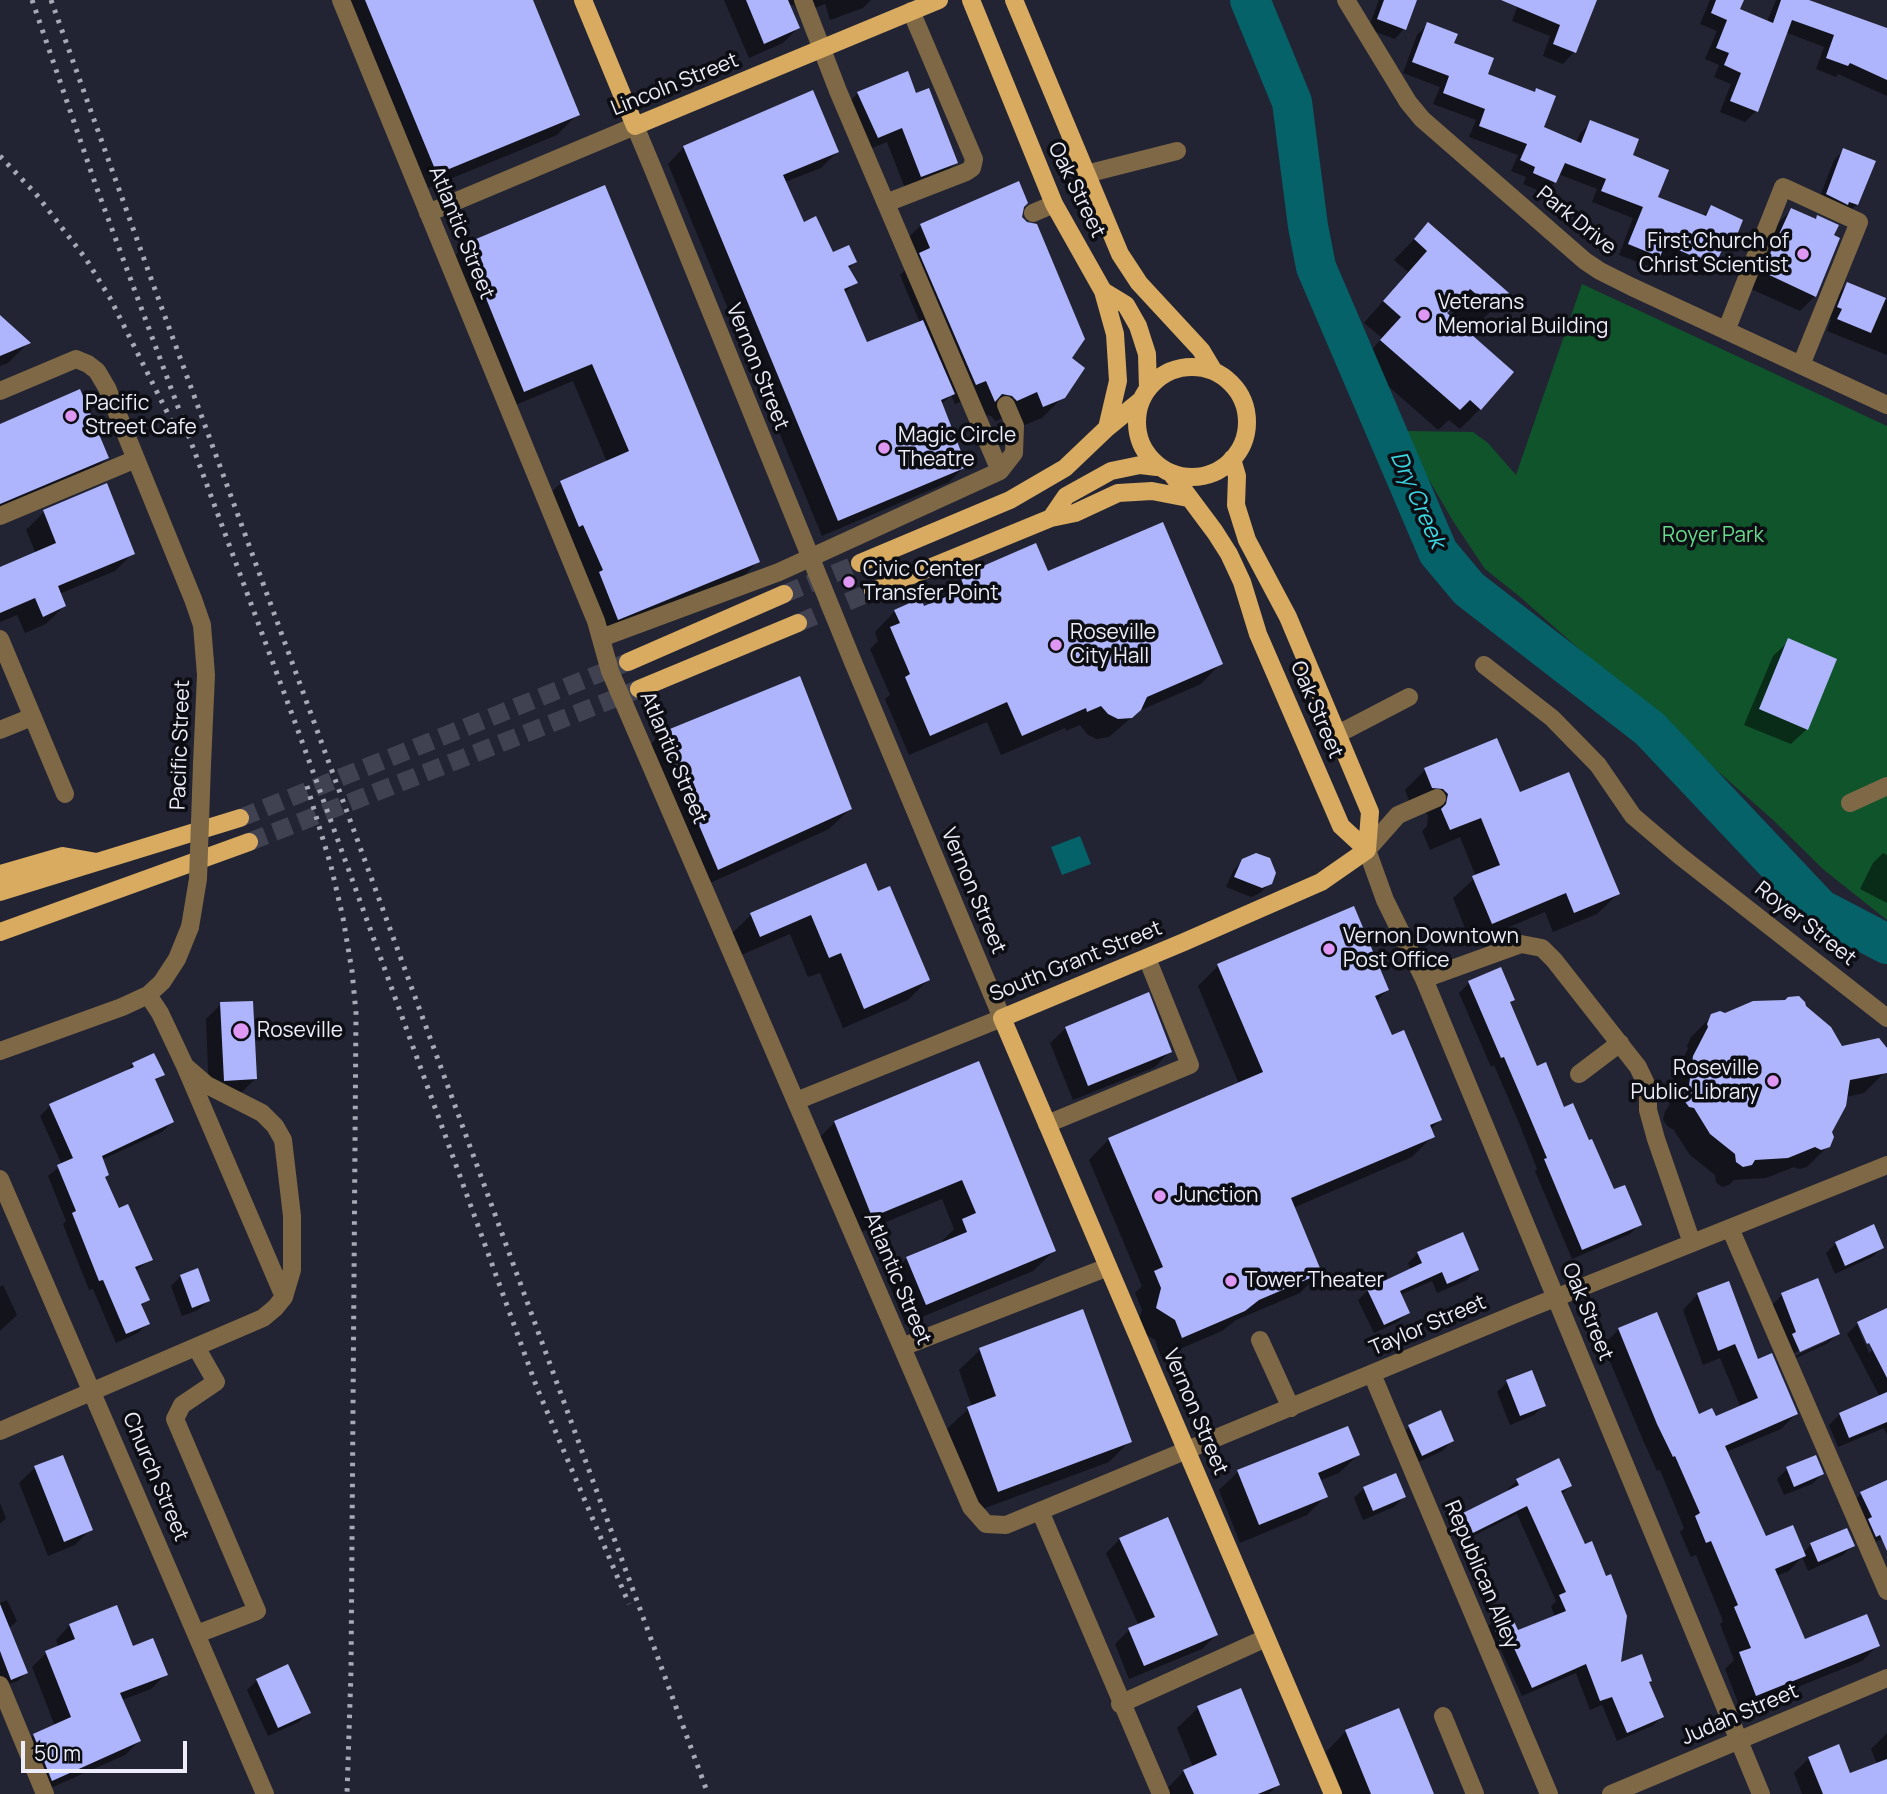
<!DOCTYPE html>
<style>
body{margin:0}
#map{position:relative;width:1887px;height:1794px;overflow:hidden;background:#222433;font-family:Manrope,sans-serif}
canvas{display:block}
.scale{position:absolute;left:21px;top:1741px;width:166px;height:32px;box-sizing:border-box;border:4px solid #ecedf8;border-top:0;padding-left:9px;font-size:21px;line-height:24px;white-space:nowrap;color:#ecedf8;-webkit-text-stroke:5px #0d0e14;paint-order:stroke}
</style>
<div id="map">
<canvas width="1887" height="1794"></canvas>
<div class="scale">50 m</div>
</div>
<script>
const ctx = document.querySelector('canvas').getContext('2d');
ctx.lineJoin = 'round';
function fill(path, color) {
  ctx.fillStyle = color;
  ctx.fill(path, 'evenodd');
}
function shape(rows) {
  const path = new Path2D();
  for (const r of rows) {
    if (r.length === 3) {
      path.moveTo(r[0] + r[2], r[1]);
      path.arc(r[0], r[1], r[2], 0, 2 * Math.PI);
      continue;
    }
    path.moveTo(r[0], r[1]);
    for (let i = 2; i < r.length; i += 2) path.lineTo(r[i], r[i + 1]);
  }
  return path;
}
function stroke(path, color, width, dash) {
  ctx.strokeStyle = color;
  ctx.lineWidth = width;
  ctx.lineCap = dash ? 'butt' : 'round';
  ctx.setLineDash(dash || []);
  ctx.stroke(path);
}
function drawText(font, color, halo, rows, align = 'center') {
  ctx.font = font + ' Manrope,sans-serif';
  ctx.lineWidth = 7;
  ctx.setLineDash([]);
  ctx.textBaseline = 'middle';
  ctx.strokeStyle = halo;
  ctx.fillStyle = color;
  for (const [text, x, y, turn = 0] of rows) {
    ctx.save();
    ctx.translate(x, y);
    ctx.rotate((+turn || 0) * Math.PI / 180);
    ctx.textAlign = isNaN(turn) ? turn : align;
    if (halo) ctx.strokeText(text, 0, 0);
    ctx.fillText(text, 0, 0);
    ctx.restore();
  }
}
fill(shape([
 [1582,284,1887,426,1887,920,1824,870,1772,819,1519,596,1485,569,1453,521,1407,442,1408,431,1473,432,1488,443,1516,475]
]), '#10542b');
fill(shape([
 [1080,836,1091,864,1062,875,1051,847]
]), '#046268');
fill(shape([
 [345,0,531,0,578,114,557,135,416,193],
 [724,0,871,0,863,8,830,20,825,4,800,14,794,5,790,5,798,28,783,43,749,58],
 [1379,0,1416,0,1404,29,1395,39,1368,29],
 [1520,0,1594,2,1574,52,1563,64,1543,56,1550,36,1512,21],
 [1710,0,1742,0,1738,10,1767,22,1776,0,1809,0,1887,30,1887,96,1838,74,1836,77,1816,69,1824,47,1785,32,1756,111,1745,122,1720,112,1731,84,1714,77,1719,65,1705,59,1717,31,1700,24],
 [1428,24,1542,128,1576,143,1580,133,1591,123,1631,156,1656,198,1702,217,1711,208,1734,239,1723,249,1721,248,1713,265,1703,276,1658,256,1648,266,1619,255,1633,218,1592,202,1597,189,1558,174,1555,182,1544,193,1523,184,1526,177,1511,171,1518,155,1469,137,1476,120,1433,104,1440,87,1403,73,1417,35],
 [907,74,915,95,956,162,941,178,906,191,887,142,862,152,842,109,858,93],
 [684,147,837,152,821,168,785,182,803,225,832,254,855,262,848,269,855,282,844,294,866,344,920,323,900,275,909,266,900,246,921,225,1022,207,1021,217,1069,359,1063,397,1042,418,1022,426,1016,412,996,421,991,416,981,414,965,400,955,404,951,395,941,405,965,466,949,482,822,536,668,164],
 [1844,150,1857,204,1847,214,1817,204,1834,160],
 [604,188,758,561,740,580,599,637,542,501,561,483,607,462,573,381,506,409,447,264,465,245],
 [1792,210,1815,296,1800,311,1751,289,1776,225],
 [1428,225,1493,309,1473,329,1449,309,1445,313,1480,409,1460,429,1449,420,1438,430,1361,362,1382,338,1364,323,1408,272,1394,260],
 [1848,284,1887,300,1887,355,1827,331,1831,320,1827,318,1836,295],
 [0,318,28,343,8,363,0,366],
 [0,425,107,458,88,477,0,513],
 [44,512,133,553,115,571,59,594,64,606,46,624,25,633,17,615,0,622,0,569,36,554,26,530],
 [1035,545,1047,574,1221,663,1201,684,1139,711,1109,737,1097,739,1088,735,1080,725,1066,731,1065,728,1001,755,987,722,909,755,885,699,890,695,870,649,878,641,875,632,895,611,923,608,941,601,940,598,961,578],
 [1789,641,1807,729,1791,744,1744,725,1773,656],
 [661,734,850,809,829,829,697,889,640,755],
 [1425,770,1519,795,1618,894,1597,914,1553,932,1545,912,1471,943,1453,898,1476,877,1460,837,1430,850,1422,831,1427,826,1428,815,1422,808,1412,808,1405,790],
 [1883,853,1887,855,1887,903,1860,889,1873,863],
 [1243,860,1270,883,1260,893,1251,897,1226,887,1233,871],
 [877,894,928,980,908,1000,843,1028,820,973,808,977,790,934,739,956,730,935,751,915],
 [1218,966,1387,990,1376,1002,1391,1037,1440,1120,1430,1130,1433,1136,1412,1157,1293,1208,1320,1273,1300,1293,1236,1320,1222,1331,1161,1357,1155,1340,1137,1329,1142,1310,1135,1293,1142,1286,1089,1160,1109,1139,1239,1084,1198,986],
 [1469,983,1513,1000,1509,1004,1536,1068,1613,1192,1640,1224,1630,1234,1572,1259,1535,1171,1537,1169,1519,1123,1494,1065,1491,1067,1459,993],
 [221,1004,255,1079,240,1094,209,1095,206,1019],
 [1804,1007,1841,1048,1887,1051,1885,1072,1864,1093,1846,1097,1830,1132,1828,1146,1807,1167,1799,1169,1794,1167,1766,1178,1734,1180,1729,1185,1722,1187,1716,1182,1715,1175,1690,1155,1673,1129,1668,1127,1663,1120,1665,1111,1669,1106,1673,1078,1688,1049,1687,1046,1691,1037,1712,1016],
 [1066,1028,1170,1051,1155,1067,1073,1100,1050,1043],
 [133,1064,162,1074,154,1082,172,1122,162,1132,101,1160,104,1178,118,1210,151,1259,135,1271,148,1299,141,1306,148,1323,138,1333,116,1343,93,1289,89,1290,63,1224,66,1221,48,1176,62,1165,40,1116,50,1106,125,1072],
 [978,1064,1054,1251,1033,1271,905,1324,887,1279,907,1258,943,1244,942,1241,954,1229,942,1199,852,1236,814,1143,835,1122],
 [1836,1243,1882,1248,1872,1257,1835,1274,1826,1253],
 [1418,1253,1477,1270,1467,1280,1437,1293,1432,1281,1400,1295,1408,1312,1398,1322,1374,1333,1358,1300,1368,1290,1411,1270,1408,1263],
 [181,1276,208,1301,198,1310,182,1316,171,1286],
 [3,1285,17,1315,0,1331,0,1287],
 [1698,1294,1757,1361,1796,1414,1781,1429,1726,1452,1766,1538,1803,1553,1811,1545,1846,1530,1853,1545,1843,1555,1808,1571,1802,1557,1789,1571,1776,1576,1804,1641,1878,1645,1862,1661,1741,1710,1725,1669,1734,1660,1720,1624,1723,1621,1696,1555,1691,1557,1680,1532,1684,1528,1660,1470,1657,1471,1643,1440,1603,1345,1619,1329,1698,1416,1715,1419,1741,1408,1720,1358,1703,1365,1683,1310],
 [1782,1295,1838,1333,1828,1343,1790,1361,1772,1305],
 [1828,1337,1828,1341,1793,1357,1792,1354],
 [1082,1311,1130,1441,1109,1462,977,1511,947,1429,968,1409,972,1407,959,1370,980,1350],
 [1887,1317,1887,1435,1884,1428,1838,1447,1829,1425,1840,1414,1880,1397,1847,1334,1858,1323],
 [1857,1325,1861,1325,1872,1351,1869,1353],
 [1531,1372,1544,1405,1534,1415,1510,1425,1497,1392,1507,1382],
 [1440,1413,1452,1441,1442,1451,1412,1465,1399,1437,1409,1427],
 [1313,1440,1358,1455,1339,1473,1319,1481,1326,1496,1307,1515,1240,1543,1219,1490,1238,1472],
 [62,1457,91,1529,75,1545,48,1556,19,1483,35,1468],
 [1815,1457,1822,1474,1812,1484,1784,1495,1777,1479,1787,1469],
 [1517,1481,1570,1486,1561,1495,1618,1664,1662,1717,1652,1726,1617,1741,1602,1705,1590,1710,1576,1673,1522,1696,1499,1646,1491,1649,1483,1632,1492,1622,1517,1632,1555,1617,1551,1606,1556,1601,1517,1514,1463,1541,1455,1524,1464,1514,1508,1492,1507,1490],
 [1364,1488,1404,1497,1394,1507,1363,1520,1354,1498],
 [1861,1494,1887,1494,1887,1537,1866,1546,1852,1503],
 [0,1503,6,1518,0,1524],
 [1120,1539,1216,1635,1202,1649,1129,1679,1115,1644,1129,1630,1139,1626,1106,1553],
 [7,1600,17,1621,9,1628,26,1673,18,1681,3,1686,0,1678,0,1603],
 [70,1625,132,1649,166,1674,151,1689,122,1700,139,1741,125,1755,37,1794,19,1750,34,1735,55,1726,32,1667,46,1653,59,1648,56,1640],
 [257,1680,309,1712,299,1722,268,1736,247,1690],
 [1198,1708,1278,1784,1269,1794,1165,1794,1164,1792,1184,1771,1193,1767,1177,1728],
 [1346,1731,1432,1794,1343,1794,1326,1752],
 [1887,1733,1887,1794,1802,1794,1794,1773,1809,1758,1849,1775,1877,1764,1871,1749]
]), '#0007');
stroke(shape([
 [1250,0,1292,102,1308,226,1316,267,1438,552,1469,589,1650,729,1820,909,1887,944]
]), '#046268', 40);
fill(shape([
 [365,0,533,0,580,115,437,174],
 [746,0,788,0,800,28,764,44],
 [1384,0,1417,0,1406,30,1377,19],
 [1501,0,1597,0,1576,53,1553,44,1560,25],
 [1716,0,1744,0,1740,9,1773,23,1781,0,1809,0,1887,28,1887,80,1850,63,1848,66,1826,58,1834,35,1792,20,1758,112,1730,101,1741,73,1724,65,1729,53,1716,48,1727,20,1711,13],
 [1427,22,1458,34,1454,43,1494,58,1488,74,1535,92,1536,88,1556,96,1544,127,1581,143,1590,120,1639,139,1633,155,1669,170,1658,197,1706,216,1711,205,1743,220,1735,240,1728,236,1715,266,1665,244,1660,257,1628,244,1643,207,1601,191,1606,179,1565,163,1556,183,1533,173,1535,167,1520,160,1527,144,1479,126,1485,109,1443,93,1449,76,1412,62],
 [908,71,916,93,929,88,958,163,921,177,902,128,878,138,857,92],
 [813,90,839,152,783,175,804,222,816,216,833,252,849,245,857,262,848,266,858,283,844,289,867,342,923,320,955,394,941,400,967,467,838,521,683,146],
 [1843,148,1876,161,1858,205,1849,202,1848,205,1826,194],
 [1019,181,1028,203,1024,207,1022,217,1027,222,1037,224,1085,339,1072,358,1085,368,1065,398,1043,407,1037,392,1017,401,1012,396,1002,394,995,402,986,381,976,385,919,253,930,248,920,224],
 [605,185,760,562,618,620,599,572,603,570,583,525,579,527,560,481,629,451,592,364,524,392,464,244],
 [1791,208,1816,219,1817,215,1839,225,1834,235,1840,238,1816,297,1765,273,1766,270,1763,269],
 [1428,222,1509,293,1495,310,1470,289,1447,313,1514,372,1481,410,1470,400,1460,410,1380,340,1401,317,1383,301,1427,251,1414,239],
 [1847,282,1886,298,1871,333,1837,319,1842,309,1837,307],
 [0,315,31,343,0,356],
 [80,389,109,458,0,504,0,424],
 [107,483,135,554,58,586,66,606,43,617,35,598,0,613,0,567,56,543,43,510],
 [1163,522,1223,664,1147,697,1141,710,1132,718,1118,719,1108,714,1101,706,1087,712,1086,708,1022,736,1007,702,930,736,905,677,910,674,890,627,900,623,894,610,921,598,924,606,965,589,960,576,1036,543,1048,571],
 [1788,638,1837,659,1808,730,1759,709],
 [800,676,852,809,718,870,660,733],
 [1497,738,1520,792,1569,772,1620,894,1574,913,1566,893,1492,924,1472,876,1500,865,1481,818,1450,830,1441,809,1446,804,1448,794,1443,789,1432,788,1424,768],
 [1256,853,1270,858,1276,873,1272,884,1262,888,1234,877,1242,859],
 [866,863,878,891,890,886,930,980,864,1009,841,953,829,958,811,915,760,937,750,913],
 [1354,906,1389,990,1375,996,1392,1035,1404,1030,1442,1120,1430,1125,1435,1137,1291,1198,1322,1273,1259,1300,1245,1311,1182,1338,1175,1320,1156,1308,1161,1288,1154,1271,1163,1267,1108,1138,1263,1072,1217,964],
 [1501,967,1515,1000,1510,1002,1537,1066,1546,1062,1564,1107,1573,1103,1589,1140,1592,1139,1614,1189,1625,1185,1642,1225,1582,1250,1544,1159,1547,1158,1528,1113,1504,1057,1501,1058,1468,981],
 [1149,992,1172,1052,1088,1086,1065,1027],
 [1799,996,1805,1002,1806,1006,1831,1027,1842,1046,1879,1038,1887,1048,1887,1073,1850,1080,1846,1106,1832,1132,1834,1137,1830,1147,1821,1150,1815,1147,1788,1158,1755,1160,1752,1165,1743,1167,1736,1162,1735,1154,1710,1134,1694,1108,1689,1107,1683,1099,1685,1088,1689,1086,1693,1056,1708,1027,1707,1024,1711,1014,1720,1011,1725,1013,1753,1001,1785,1000,1788,997],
 [253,1001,257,1079,224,1081,220,1002],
 [154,1053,165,1075,155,1079,174,1122,102,1156,109,1175,105,1177,119,1208,128,1204,153,1260,135,1267,150,1300,141,1304,150,1324,126,1334,103,1280,99,1281,72,1213,76,1211,57,1165,73,1158,49,1104,134,1067,132,1063],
 [979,1061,1056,1251,926,1305,906,1257,967,1232,962,1219,976,1213,962,1180,872,1217,834,1121],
 [1874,1224,1884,1248,1845,1266,1835,1242],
 [1463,1232,1479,1270,1447,1284,1442,1272,1400,1291,1410,1313,1384,1325,1367,1289,1422,1263,1417,1252],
 [198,1268,210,1301,192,1308,180,1275],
 [1818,1278,1840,1334,1800,1352,1792,1334,1796,1332,1781,1293],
 [1729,1281,1758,1359,1772,1353,1798,1414,1725,1446,1766,1536,1793,1525,1806,1556,1775,1569,1805,1639,1867,1614,1880,1646,1756,1696,1739,1652,1751,1648,1734,1607,1738,1605,1711,1541,1706,1543,1695,1516,1700,1513,1675,1456,1673,1457,1657,1424,1618,1328,1657,1312,1699,1414,1712,1408,1716,1416,1758,1398,1735,1344,1718,1351,1697,1293],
 [1887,1308,1887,1378,1869,1343,1867,1344,1857,1322],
 [1083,1309,1132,1442,998,1492,967,1407,996,1396,979,1348],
 [1532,1370,1546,1406,1520,1416,1506,1380],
 [1887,1392,1887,1422,1849,1438,1839,1413],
 [1441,1410,1454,1441,1422,1456,1408,1425],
 [1348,1426,1360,1455,1318,1473,1328,1497,1259,1525,1237,1470],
 [63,1455,93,1530,64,1542,34,1466],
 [1816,1455,1824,1474,1794,1487,1786,1467],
 [1559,1458,1572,1486,1561,1491,1585,1544,1592,1541,1606,1576,1611,1574,1627,1616,1621,1662,1642,1654,1652,1681,1649,1682,1664,1717,1627,1733,1612,1697,1600,1701,1586,1664,1532,1688,1509,1637,1500,1641,1491,1621,1510,1613,1518,1630,1566,1611,1559,1595,1566,1592,1527,1506,1473,1533,1463,1513,1519,1485,1516,1479],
 [1396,1473,1406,1497,1373,1511,1363,1487],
 [1887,1480,1887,1551,1880,1535,1876,1537,1868,1519,1872,1517,1860,1492],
 [1168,1517,1218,1635,1144,1666,1128,1628,1155,1617,1119,1538],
 [1847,1528,1855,1546,1818,1562,1810,1543],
 [0,1604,28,1673,11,1680,0,1651],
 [117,1605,133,1646,153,1638,168,1675,120,1693,141,1741,52,1781,33,1734,71,1717,45,1651,75,1639,69,1624],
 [288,1664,311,1713,278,1728,256,1679],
 [1241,1688,1280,1785,1258,1794,1194,1794,1183,1770,1217,1755,1197,1706],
 [1399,1708,1434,1794,1371,1794,1345,1730],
 [1839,1744,1850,1773,1887,1759,1887,1794,1823,1794,1808,1757]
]), '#aeb5fc');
stroke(shape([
 [784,594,860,563],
 [798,623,873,591],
 [240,818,628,662],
 [249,842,639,689]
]), '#404251', 18, [18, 9]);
stroke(shape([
 [341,0,596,621,610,671,971,1507,986,1524,1006,1525,1525,1310,1887,1165],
 [1346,0,1408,102,1422,119,1585,261,1600,271,1632,287,1887,405],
 [1086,174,1177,151],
 [886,203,966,172,972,168,974,159,911,11],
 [428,213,635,126,653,169,853,662,1002,1018,796,1101],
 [1033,213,1054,204],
 [1726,331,1783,187,1859,222,1801,365],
 [0,391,76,359,88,364,97,371,107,388,193,599,202,625,206,675,202,764],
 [1000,471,1014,453,1015,426,1006,405],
 [0,516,136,459],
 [601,638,779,572,1000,471,838,91,803,0],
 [0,639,65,794],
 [1484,665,1552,718,1598,765,1633,816,1680,856,1887,1018],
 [0,730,32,717],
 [1338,734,1409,697],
 [1437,798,1398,815,1367,850,1385,900,1424,979,1761,1794],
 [1850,803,1887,786],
 [1424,979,1521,944,1542,948,1554,960,1638,1067,1648,1088,1648,1110,1656,1139,1692,1243],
 [148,995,160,1013,185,1066,284,1297],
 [0,1051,122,1007,148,995,162,982,177,959,190,927],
 [1579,1074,1620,1043],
 [1047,1124,1190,1065,1147,958],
 [0,1179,265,1794],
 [1730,1228,1887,1591],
 [1260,1340,1291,1408],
 [196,1347,216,1382,182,1405,175,1419,257,1611,197,1634],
 [902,1347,1108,1267],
 [1372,1374,1549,1794],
 [0,1431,263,1318,275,1308,284,1297,292,1270,292,1216,283,1140,275,1126,262,1113,207,1085,185,1066],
 [1040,1511,1161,1794],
 [0,1685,45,1794],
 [1120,1704,1266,1638],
 [1443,1716,1475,1794],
 [1611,1794,1887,1678]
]), '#7e6846', 18);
stroke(shape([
 [583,0,635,126,939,0],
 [971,0,1054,204,1103,291,1126,305,1138,326,1147,354,1148,388],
 [1014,0,1120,254,1139,283,1201,350,1213,370],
 [1103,291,1115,334,1118,381,1107,428],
 [1192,422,55],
 [1232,459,1237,476,1236,505,1247,540,1288,617,1370,812,1367,850],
 [1171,473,1215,532,1229,554,1242,582,1258,634,1341,826,1367,850],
 [1051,518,1075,513,1118,493,1152,491,1188,498],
 [860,563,1010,500,1065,468,1107,428,1140,401],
 [873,591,1051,518,1066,496,1111,471,1140,465,1157,467],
 [628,662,784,594],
 [639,689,798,623],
 [0,874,63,856,97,862],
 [0,892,240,818],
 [0,932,249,842],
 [1333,1794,1002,1018,1184,942,1321,882,1367,850]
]), '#d8ab60', 18);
stroke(shape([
 [32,0,96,186,296,725,537,1388,629,1604],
 [51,0,153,284,708,1794],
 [0,156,36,194,86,259,110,298,176,430],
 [307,786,331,866,343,918,352,971,356,1013,351,1672,347,1794]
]), '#a8a9b6', 5, [3.5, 7]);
stroke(shape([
 [190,927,198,879,202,764]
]), '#7e6846', 18);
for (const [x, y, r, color] of [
 [1803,254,7,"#de98f3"],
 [1424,315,7,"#de98f3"],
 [71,416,7,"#de98f3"],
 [884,448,7,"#de98f3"],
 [849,582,7,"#de98f3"],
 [1056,645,7,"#de98f3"],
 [1329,949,7,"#de98f3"],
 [241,1031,9,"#de98f3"],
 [1773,1081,7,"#de98f3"],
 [1160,1196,7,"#de98f3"],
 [1231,1281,7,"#de98f3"]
]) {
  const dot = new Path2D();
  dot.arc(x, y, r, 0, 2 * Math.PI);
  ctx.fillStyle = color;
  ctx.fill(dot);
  stroke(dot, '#0d0e14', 2.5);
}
drawText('21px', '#ecedf8', '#0d0e14', [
 ["Lincoln Street",675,85,-22],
 ["Oak Street",1076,190,64],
 ["Park Drive",1576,221,39],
 ["Atlantic Street",461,233,68],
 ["Vernon Street",757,367,68],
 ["Oak Street",1316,710,67],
 ["Pacific Street",181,745,-88],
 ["Atlantic Street",673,758,67],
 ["Vernon Street",973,891,67],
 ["Royer Street",1805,924,38],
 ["South Grant Street",1076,962,-22],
 ["Atlantic Street",897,1279,67],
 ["Oak Street",1587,1312,68],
 ["Taylor Street",1428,1326,-23],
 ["Vernon Street",1195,1412,67],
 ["Church Street",155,1477,67],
 ["Republican Alley",1481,1575,67],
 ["Judah Street",1740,1715,-23]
]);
drawText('21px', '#ecedf8', '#0d0e14', [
 ["First Church of",1789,242,"right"],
 ["Christ Scientist",1789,266,"right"],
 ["Veterans",1438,303],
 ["Memorial Building",1438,327],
 ["Pacific",85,404],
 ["Street Cafe",85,428],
 ["Magic Circle",898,436],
 ["Theatre",898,460],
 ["Civic Center",863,570],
 ["Transfer Point",863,594],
 ["Roseville",1070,633],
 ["City Hall",1070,657],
 ["Vernon Downtown",1343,937],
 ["Post Office",1343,961],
 ["Roseville",257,1031],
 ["Roseville",1759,1069,"right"],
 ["Public Library",1759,1093,"right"],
 ["Junction",1174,1196],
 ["Tower Theater",1245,1281]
], 'left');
drawText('21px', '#65db8b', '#0d0e14', [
 ["Royer Park",1713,536]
]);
drawText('italic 23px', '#3bd7e2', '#0d0e14', [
 ["Dry Creek",1417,500,66]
]);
</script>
